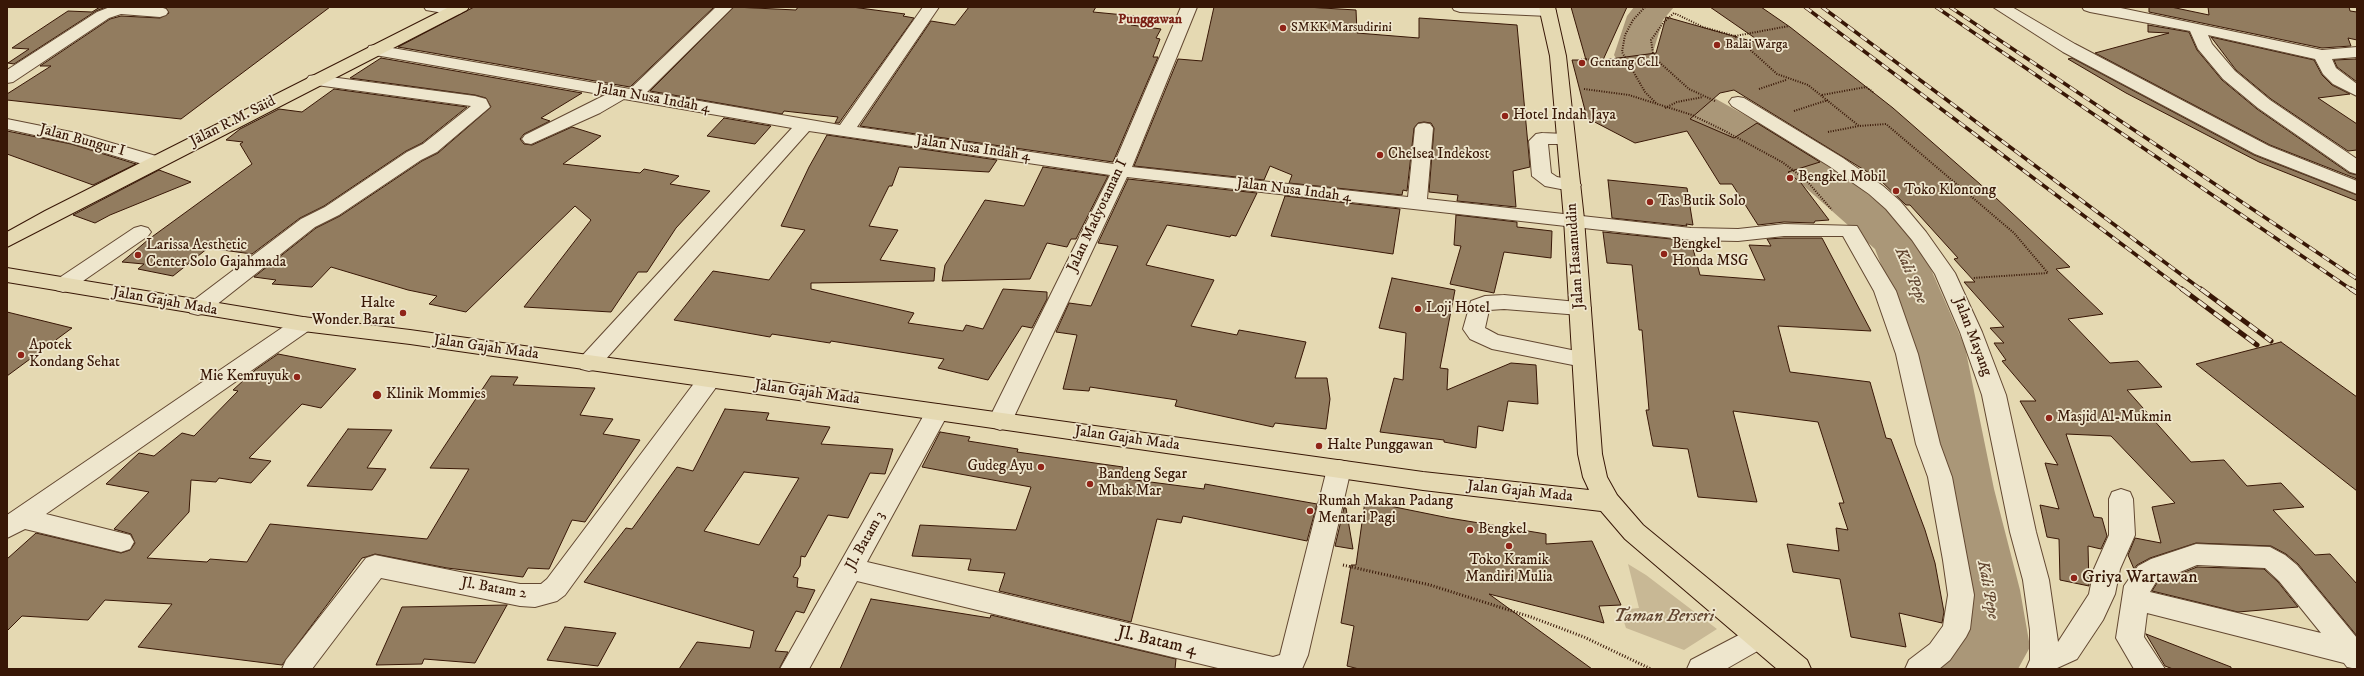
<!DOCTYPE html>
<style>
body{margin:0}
#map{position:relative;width:2364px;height:676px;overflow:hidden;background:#e5d9b2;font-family:"IM FELL DW Pica",serif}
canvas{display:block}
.frame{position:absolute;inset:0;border:8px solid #381706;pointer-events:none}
</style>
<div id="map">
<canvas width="2364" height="676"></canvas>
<div class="frame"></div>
</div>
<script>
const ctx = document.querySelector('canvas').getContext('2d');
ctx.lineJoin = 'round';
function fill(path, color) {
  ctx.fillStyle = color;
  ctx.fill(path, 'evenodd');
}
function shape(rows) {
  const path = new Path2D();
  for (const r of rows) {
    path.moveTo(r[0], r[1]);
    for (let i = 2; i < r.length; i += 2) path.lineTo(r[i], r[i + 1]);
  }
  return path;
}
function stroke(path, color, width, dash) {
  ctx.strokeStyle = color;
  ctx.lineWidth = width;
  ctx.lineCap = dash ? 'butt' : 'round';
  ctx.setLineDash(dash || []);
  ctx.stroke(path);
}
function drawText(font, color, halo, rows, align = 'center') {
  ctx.font = font + ' "IM FELL DW Pica",serif';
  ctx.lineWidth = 3.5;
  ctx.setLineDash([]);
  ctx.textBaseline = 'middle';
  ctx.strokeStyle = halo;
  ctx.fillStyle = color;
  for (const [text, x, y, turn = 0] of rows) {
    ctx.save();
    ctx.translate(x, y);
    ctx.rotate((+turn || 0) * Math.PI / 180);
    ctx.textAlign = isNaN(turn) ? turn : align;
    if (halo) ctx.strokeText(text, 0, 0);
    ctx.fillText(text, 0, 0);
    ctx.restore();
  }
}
fill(shape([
 [1628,564,1646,575,1717,629,1684,650,1626,628,1620,610,1639,608]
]), '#c8b895');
fill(shape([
 [1634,7,1674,7,1663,20,1653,52,1691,85,1829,162,1913,232,1919,242,1965,347,1994,489,2020,590,2030,647,2018,669,1941,669,1951,649,1965,637,1958,590,1936,489,1913,347,1875,249,1797,180,1663,103,1619,63,1614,55,1627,16,1634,7]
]), '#aa9778');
const building = shape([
 [100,7,106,7,96,11,14,64,8,63,29,49,12,48,68,11,92,12,100,7],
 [165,7,330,7,181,119,7,100,7,94,51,66,40,66,110,19,121,16,160,18,169,13,165,7],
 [474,7,714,7,630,87,398,47,474,7],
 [734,7,796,10,798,7,852,7,905,14,903,16,914,18,839,123,835,123,838,117,784,111,782,114,650,91,734,7],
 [969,7,1096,7,1093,12,1135,16,1131,25,1161,29,1156,38,1160,39,1153,57,1158,57,1113,162,860,126,931,21,955,25,969,7],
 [1214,7,1306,7,1356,10,1357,33,1419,38,1419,18,1517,25,1530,167,1513,171,1516,207,1457,201,1458,195,1429,192,1434,128,1431,123,1424,122,1418,123,1414,128,1407,191,1403,190,1402,195,1289,183,1292,175,1270,166,1264,180,1134,166,1178,59,1202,61,1214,7],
 [1571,7,1627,7,1603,60,1656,53,1666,17,1765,45,1710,7,1761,7,1790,27,1893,108,1996,198,2070,267,2056,269,2103,314,2068,319,2110,363,2138,361,2162,387,2127,390,2191,462,2224,460,2247,486,2281,483,2304,507,2273,510,2315,555,2330,554,2357,584,2357,636,2298,564,2286,554,2271,546,2196,543,2150,558,2137,565,2134,569,2128,555,2135,538,2161,543,2152,507,2175,503,2111,436,2066,434,2094,517,2102,518,2107,536,2101,549,2088,546,2089,586,2060,580,2059,539,2047,537,2040,505,2059,509,2045,463,2058,465,2020,401,2036,401,2002,361,2006,360,1994,343,2004,343,1990,328,2004,327,1964,282,1975,282,1954,259,1958,258,1910,205,1906,205,1879,179,1734,90,1720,93,1690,119,1734,138,1757,123,1820,162,1788,172,1801,183,1829,220,1815,221,1814,223,1784,222,1758,225,1732,184,1720,184,1687,131,1635,143,1587,118,1572,60,1586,60,1571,7],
 [2149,7,2171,7,2209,15,2208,7,2349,7,2350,11,2357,12,2357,40,2348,38,2351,46,2322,48,2149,12,2149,7],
 [2148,25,2189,32,2197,50,2222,80,2257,109,2349,173,2357,175,2357,179,2270,145,2095,53,2169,33,2148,32,2148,25],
 [2211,37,2314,60,2322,75,2332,85,2350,94,2318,98,2357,124,2357,150,2348,151,2271,99,2236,70,2211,37],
 [381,58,582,93,541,118,550,121,524,134,520,139,524,144,532,145,572,127,601,136,563,164,640,173,644,169,679,176,670,184,710,191,676,228,647,272,638,272,611,312,524,307,591,220,575,206,466,312,429,304,437,296,408,290,331,267,312,287,272,284,276,280,254,277,316,228,340,216,422,161,438,153,491,107,486,98,475,95,350,78,381,58],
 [2072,58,2254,155,2357,195,2357,201,2259,162,2126,93,2068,59,2072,58],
 [2356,59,2357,61,2357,82,2337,67,2334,60,2356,59],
 [334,89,467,107,422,143,406,151,324,206,300,218,252,254,208,248,173,276,138,269,144,264,122,262,149,239,252,164,240,144,243,142,226,140,240,129,279,109,302,112,334,89],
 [724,118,771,126,755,144,707,136,724,118],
 [7,131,71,144,136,164,93,185,7,154,7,131],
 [827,135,997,160,989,172,899,167,892,186,889,186,869,226,898,230,880,260,935,268,934,281,811,283,811,289,914,313,908,323,963,331,966,325,983,329,1003,289,1047,292,1047,299,1032,328,1022,326,988,380,938,368,944,359,831,341,830,343,772,334,770,337,674,320,713,271,769,280,805,230,781,226,809,167,827,135],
 [1043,167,1108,176,1076,239,1071,239,1067,247,1047,243,1030,279,942,281,945,265,985,200,1024,206,1043,167],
 [159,170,191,182,110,215,95,223,73,215,159,170],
 [1128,179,1257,193,1236,236,1231,235,1230,237,1167,225,1146,265,1214,280,1191,326,1237,335,1239,330,1306,342,1295,378,1327,378,1330,399,1326,429,1275,423,1273,427,1175,406,1177,400,1090,387,1089,391,1063,389,1077,335,1056,332,1069,303,1091,306,1118,246,1098,243,1128,179],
 [1608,180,1687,188,1693,225,1686,224,1687,226,1612,218,1608,180],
 [1285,196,1400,209,1393,254,1271,236,1285,196],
 [1456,215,1517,222,1517,227,1552,231,1551,258,1504,252,1494,293,1450,284,1461,246,1454,245,1456,215],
 [1603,232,1691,241,1700,275,1765,280,1749,245,1771,246,1767,239,1784,238,1822,238,1871,331,1778,326,1790,372,1870,382,1886,438,1891,439,1925,530,1935,563,1944,612,1942,623,1899,613,1906,647,1851,637,1840,579,1793,572,1787,544,1839,551,1836,528,1848,530,1839,503,1844,503,1818,422,1733,411,1757,502,1698,497,1688,449,1653,446,1646,410,1649,410,1642,330,1639,330,1632,265,1607,263,1603,232],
 [1392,278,1455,290,1440,368,1448,369,1447,390,1511,363,1536,365,1538,404,1508,401,1503,431,1478,426,1476,448,1444,442,1444,440,1380,432,1394,378,1403,380,1406,333,1379,328,1392,278],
 [7,312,72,328,7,376,7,312],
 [2281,342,2357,397,2357,491,2196,364,2281,342],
 [278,354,356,369,321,408,302,404,249,458,271,461,251,483,219,478,216,482,191,480,189,512,147,558,207,562,210,559,247,562,270,524,427,539,469,469,430,468,491,376,518,377,513,385,595,388,580,415,613,419,603,434,640,440,585,522,572,520,549,569,528,568,523,577,447,568,375,554,366,557,362,558,282,665,138,647,172,604,105,600,88,620,22,616,7,631,7,559,36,533,121,553,130,550,135,543,131,534,114,529,149,492,106,484,139,453,154,456,182,433,194,436,238,391,233,390,255,370,278,354],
 [725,409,769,413,766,420,830,427,821,444,893,449,885,474,870,473,848,518,828,515,805,557,801,556,800,566,793,577,798,578,797,587,815,590,804,613,796,611,775,651,788,652,779,669,679,669,697,642,750,648,754,631,584,582,626,528,632,529,677,467,693,471,725,409],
 [744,472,799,478,759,545,704,531,744,472],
 [348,429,392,430,367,468,386,469,372,490,307,486,348,429],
 [940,432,970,437,968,441,1018,449,1017,452,1123,467,1120,478,1204,489,1205,484,1317,504,1307,541,1183,516,1181,523,1157,519,1131,622,999,591,1005,573,968,570,971,559,912,556,920,525,1016,530,1031,487,922,467,940,432],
 [1365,501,1449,518,1546,534,1546,544,1592,541,1621,605,1599,606,1604,623,1489,594,1592,669,1359,669,1347,666,1354,626,1341,623,1351,565,1356,565,1365,501],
 [1344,508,1346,508,1353,549,1335,546,1344,508],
 [2197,567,2264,569,2278,582,2298,607,2238,612,2152,591,2157,583,2197,567],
 [871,599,990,618,991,615,1176,659,1175,669,840,669,871,599],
 [507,605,475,663,424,659,422,664,376,665,402,607,507,605],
 [565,627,616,633,598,666,547,660,565,627],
 [2146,634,2231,667,2231,669,2173,669,2165,666,2146,634]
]);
fill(building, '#927c5f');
stroke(building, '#381706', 1);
const minor = shape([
 [110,7,160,7,166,9,168,12,166,15,160,17,121,14,109,18,13,82,7,83,7,70,97,12,110,7],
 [424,7,461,7,463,10,461,13,455,15,426,10,424,7],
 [716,7,733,7,647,92,840,125,923,7,939,7,857,127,1114,164,1181,7,1197,7,1132,167,1408,197,1415,128,1418,124,1424,123,1430,124,1433,128,1427,199,1691,228,1738,229,1784,224,1857,226,1896,291,1918,354,1940,444,1952,477,1974,595,1970,629,1966,637,1950,660,1939,669,1905,669,1909,660,1930,644,1943,626,1948,595,1943,560,1928,477,1916,444,1896,354,1874,291,1843,236,1784,236,1738,241,1691,240,1127,177,1012,421,1008,427,1000,430,992,427,988,421,1110,175,809,131,597,369,589,371,581,369,578,363,581,357,792,128,624,99,600,113,531,144,525,143,522,139,525,135,605,95,375,55,369,54,367,50,369,46,375,45,630,89,716,7],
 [1452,7,1551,7,1556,11,1554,14,1548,16,1460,12,1454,10,1452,7],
 [1993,7,2012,7,2075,44,2269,146,2357,181,2357,194,2255,154,2063,52,1993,7],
 [2082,7,2116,7,2322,50,2357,47,2357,57,2332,59,2336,68,2357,84,2357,96,2333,84,2323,74,2315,59,2208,35,2212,44,2235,71,2270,100,2357,159,2357,174,2350,172,2258,108,2223,79,2198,49,2190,31,2090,12,2084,10,2082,7],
 [315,75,475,96,486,99,490,107,437,152,421,160,339,215,315,227,206,313,198,315,190,313,187,308,190,303,301,219,325,207,407,152,423,144,471,106,309,84,306,80,309,76,315,75],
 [1738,97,1744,98,1843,158,1883,186,1900,201,1926,232,1955,273,1982,332,2006,395,2036,532,2049,580,2058,642,2089,594,2094,569,2109,535,2109,499,2112,492,2121,489,2130,492,2133,499,2135,535,2120,569,2115,594,2103,620,2077,659,2055,669,2026,669,2030,660,2030,630,2023,580,2010,532,1982,395,1960,332,1935,274,1912,240,1886,209,1869,194,1829,166,1732,106,1729,102,1732,98,1738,97],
 [7,119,81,134,163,158,165,162,163,166,156,168,71,143,7,129,7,119],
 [1542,133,1566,134,1572,135,1575,139,1572,143,1566,144,1548,144,1551,173,1557,177,1578,181,1581,185,1578,189,1571,191,1545,186,1532,176,1529,141,1536,134,1542,133],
 [141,226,148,228,151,232,148,236,70,290,63,292,56,290,52,285,56,280,134,228,141,226],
 [1504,295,1588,303,1591,308,1588,313,1580,315,1504,309,1489,310,1485,328,1498,335,1591,354,1594,359,1591,364,1583,367,1492,349,1470,339,1463,329,1471,301,1485,296,1504,295],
 [303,317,311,319,314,324,311,329,46,514,130,535,134,542,130,549,121,552,25,529,7,538,7,515,295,319,303,317],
 [709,372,717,374,720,380,717,386,565,595,557,601,535,607,520,606,381,578,312,669,282,669,286,660,366,558,375,555,520,584,541,584,547,579,701,374,709,372],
 [937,404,945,406,949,412,867,562,1273,657,1280,655,1327,469,1330,462,1339,460,1348,462,1351,469,1308,655,1302,669,1222,669,857,581,809,669,780,669,929,406,937,404],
 [2196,544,2270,547,2285,555,2297,565,2357,638,2357,669,2347,667,2344,663,2147,613,2144,637,2165,669,2134,669,2116,638,2124,586,2138,566,2151,559,2196,544],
 [2197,565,2265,568,2279,581,2321,633,2150,592,2156,582,2197,565],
 [1758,625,1768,629,1772,637,1768,645,1726,669,1687,669,1691,660,1758,625]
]);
const major = shape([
 [449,7,469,7,467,10,7,247,7,232,45,211,449,7],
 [1539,7,1555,7,1566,56,1584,219,1602,454,1607,477,1617,495,1643,525,1807,660,1811,669,1777,669,1625,539,1601,511,1423,490,410,344,303,331,7,282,7,268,303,317,410,330,1423,472,1589,490,1583,477,1578,454,1564,219,1550,56,1539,7]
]);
stroke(minor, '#634831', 2);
stroke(major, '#381706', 2);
stroke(shape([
 [1645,7,1633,20,1625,35,1622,52,1645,92,1657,104],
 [1735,36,1789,26],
 [1581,59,1626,61],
 [1584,89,1629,95,1692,115,1723,130,1782,162,1806,180,1832,210],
 [1759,89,1786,80],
 [1822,95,1866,87,1873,92],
 [1715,101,1689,89,1659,62,1653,53,1651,40,1664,22,1674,13,1703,27,1735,36,1777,74,1808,85,1859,126,1886,124,2014,233,2048,273,1973,278],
 [1665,108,1677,102,1703,97],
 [1794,111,1828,100],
 [1828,132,1859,126]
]), '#381706', 2, [1, 1.5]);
stroke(shape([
 [1343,565,1430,585,1531,617,1584,637,1651,669]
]), '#381706', 3, [1, 2]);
fill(minor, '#eee6cd');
fill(major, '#e5d9b2');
const railFar1 = shape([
 [1805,7,2183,290],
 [1822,7,2202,290],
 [1936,7,2352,290],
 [1950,7,2357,279]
]);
const rail = shape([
 [2182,289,2257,345],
 [2201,289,2271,341],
 [2351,289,2357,293]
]);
stroke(railFar1, '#381706', 3.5);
stroke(rail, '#381706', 5);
stroke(railFar1, '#eee6cd', 2.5, [8]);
stroke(rail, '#eee6cd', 3.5, [10]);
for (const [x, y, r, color] of [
 [1283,28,4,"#8f2418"],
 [1717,45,4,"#8f2418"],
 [1582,63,4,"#8f2418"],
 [1505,116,4,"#8f2418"],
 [1380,155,4,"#8f2418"],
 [1790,178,4,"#8f2418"],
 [1896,191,4,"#8f2418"],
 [1650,202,4,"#8f2418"],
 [1664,254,4,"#8f2418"],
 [138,255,4,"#8f2418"],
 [1418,309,4,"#8f2418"],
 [403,313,4,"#8f2418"],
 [21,355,4,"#8f2418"],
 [297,377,4,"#8f2418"],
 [377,395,5,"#8f2418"],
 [2049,418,4,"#8f2418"],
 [1319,446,4,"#8f2418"],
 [1041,467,4,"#8f2418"],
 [1090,484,4,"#8f2418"],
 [1310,511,4,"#8f2418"],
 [1470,530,4,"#8f2418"],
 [1509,546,4,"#8f2418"],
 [2074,578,4,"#8f2418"]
]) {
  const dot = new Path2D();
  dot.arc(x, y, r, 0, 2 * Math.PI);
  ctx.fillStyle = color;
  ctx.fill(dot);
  stroke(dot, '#eee6cd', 1.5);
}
drawText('13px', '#381706', '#eee6cd', [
 ["SMKK Marsudirini",1291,28],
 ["Balai Warga",1725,45],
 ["Gentang Cell",1590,63]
], 'left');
drawText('bold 14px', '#7a1f14', '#eee6cd', [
 ["Punggawan",1150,20]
]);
drawText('15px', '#381706', '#eee6cd', [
 ["Jalan Nusa Indah 4",653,99,10],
 ["Jalan R.M. Said",233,122,-27],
 ["Jalan Bungur I",82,141,15],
 ["Jalan Nusa Indah 4",973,149,8],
 ["Jalan Nusa Indah 4",1294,191,7],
 ["Jalan Madyotaman I",1098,216,-65],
 ["Jalan Hasanuddin",1576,256,-94],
 ["Jalan Gajah Mada",165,302,10],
 ["Jalan Mayang",1972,337,69],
 ["Jalan Gajah Mada",486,348,8],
 ["Jalan Gajah Mada",807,393,8],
 ["Jalan Gajah Mada",1127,439,8],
 ["Jalan Gajah Mada",1520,492,6],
 ["Jl. Batam 3",866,541,-61],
 ["Jl. Batam 2",494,589,10]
]);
drawText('15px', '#381706', '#eee6cd', [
 ["Hotel Indah Jaya",1513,116],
 ["Chelsea Indekost",1388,155],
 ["Bengkel Mobil",1798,178],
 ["Toko Klontong",1904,191],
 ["Tas Butik Solo",1658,202],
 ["Bengkel",1672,245],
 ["Honda MSG",1672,262],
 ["Larissa Aesthetic",146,246],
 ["Center Solo Gajahmada",146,263],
 ["Halte",395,304,"right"],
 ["Wonder Barat",395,321,"right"],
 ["Loji Hotel",1426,309],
 ["Apotek",29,346],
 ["Kondang Sehat",29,363],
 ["Mie Kemruyuk",289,377,"right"],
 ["Klinik Mommies",386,395],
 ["Masjid Al-Mukmin",2057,418],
 ["Halte Punggawan",1327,446],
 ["Gudeg Ayu",1033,467,"right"],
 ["Bandeng Segar",1098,475],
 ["Mbak Mar",1098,492],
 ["Rumah Makan Padang",1318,502],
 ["Mentari Pagi",1318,519],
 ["Bengkel",1478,530],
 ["Toko Kramik",1509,561,"center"],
 ["Mandiri Mulia",1509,578,"center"]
], 'left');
drawText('italic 16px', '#60442e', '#eee6cd', [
 ["Kali Pepe",1910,276,67],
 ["Kali Pepe",1987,590,79]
]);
drawText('18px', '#381706', '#eee6cd', [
 ["Griya Wartawan",2082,578]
], 'left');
drawText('italic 18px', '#634731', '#eee6cd', [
 ["Taman Berseri",1664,617]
]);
drawText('18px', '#381706', '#eee6cd', [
 ["Jl. Batam 4",1157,642,13]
]);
</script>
